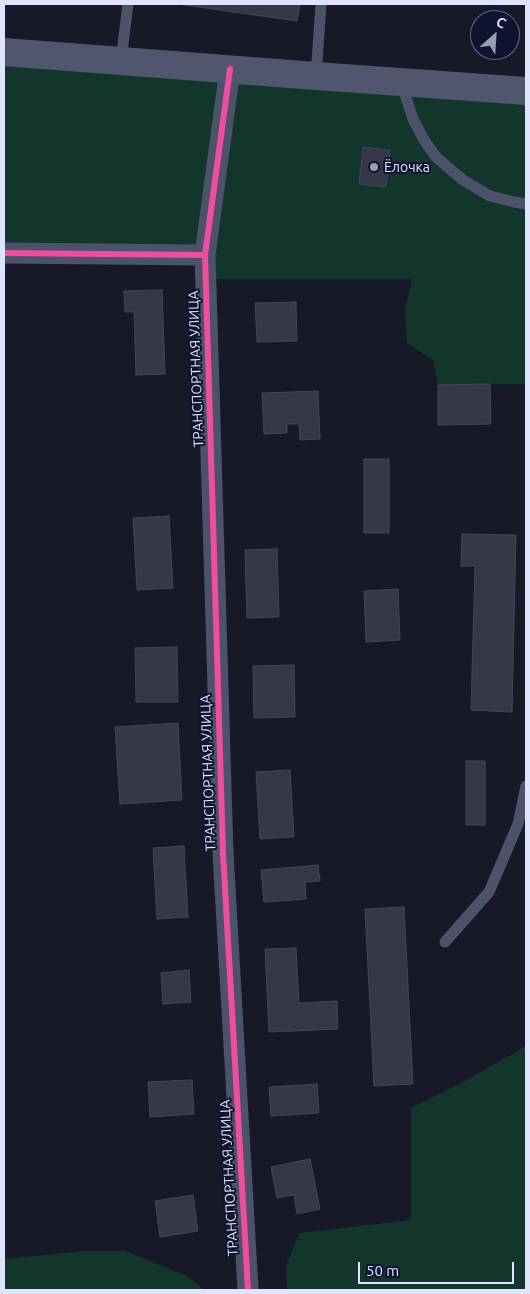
<!DOCTYPE html>
<meta charset="utf-8">
<style>
body{margin:0}
#map{position:relative;width:530px;height:1294px;overflow:hidden;background:#171928;font-family:Ubuntu,sans-serif}
canvas{display:block}
.frame{position:absolute;inset:0;border:5px solid #dee4ff;pointer-events:none}
.north{position:absolute;left:470px;top:10px;width:50px;height:50px;box-sizing:border-box;background:#10132f;border:1px solid #626782;border-radius:50%;rotate:26deg;font-size:14px;font-weight:700;line-height:20px;text-align:center;color:#dee4ff}
.north::after{content:'';display:block;margin:auto;width:18px;height:22px;background:#989db4;clip-path:polygon(50% 0,100% 100%,50% 72%,0 100%)}
.scale{position:absolute;left:358px;top:1262px;width:156px;height:22px;box-sizing:border-box;border:2px solid #dee4ff;border-top:0;padding-left:6px;font-size:15px;line-height:18px;white-space:nowrap;color:#dee4ff;-webkit-text-stroke:4px #10132f;paint-order:stroke}
</style>
<div id="map">
<canvas width="530" height="1294"></canvas>
<div class="frame"></div>
<div class="north">С</div>
<div class="scale">50 m</div>
</div>
<script>
const ctx = document.querySelector('canvas').getContext('2d');
ctx.lineJoin = 'round';
function fill(path, color) {
  ctx.fillStyle = color;
  ctx.fill(path, 'evenodd');
}
function shape(rows) {
  const path = new Path2D();
  for (const r of rows) {
    path.moveTo(r[0], r[1]);
    for (let i = 2; i < r.length; i += 2) path.lineTo(r[i], r[i + 1]);
  }
  return path;
}
function stroke(path, color, width, dash) {
  ctx.strokeStyle = color;
  ctx.lineWidth = width;
  ctx.lineCap = dash ? 'butt' : 'round';
  ctx.setLineDash(dash || []);
  ctx.stroke(path);
}
function drawText(font, color, halo, rows, align = 'center') {
  ctx.font = font + ' Ubuntu,sans-serif';
  ctx.lineWidth = 4;
  ctx.setLineDash([]);
  ctx.textBaseline = 'middle';
  ctx.strokeStyle = halo;
  ctx.fillStyle = color;
  for (const [text, x, y, turn = 0] of rows) {
    ctx.save();
    ctx.translate(x, y);
    ctx.rotate((+turn || 0) * Math.PI / 180);
    ctx.textAlign = isNaN(turn) ? turn : align;
    if (halo) ctx.strokeText(text, 0, 0);
    ctx.fillText(text, 0, 0);
    ctx.restore();
  }
}
fill(shape([
 [4,52,526,91,526,384,438,385,433,360,407,343,405,310,412,279,206,279,205,256,4,253],
 [363,147,390,150,385,187,359,184],
 [526,1046,526,1290,287,1290,286,1265,300,1233,411,1220,411,1108,465,1081],
 [84,1251,125,1251,189,1277,204,1290,4,1290,4,1259]
]), '#13362c');
const building = shape([
 [177,4,300,4,297,21,177,4],
 [363,147,390,150,386,187,359,184,363,147],
 [162,290,165,374,136,375,134,312,125,312,124,291,162,290],
 [296,302,297,341,257,342,255,303,296,302],
 [490,384,491,424,438,425,438,385,490,384],
 [318,391,320,439,300,440,299,424,287,424,287,433,264,434,262,393,318,391],
 [364,459,389,459,389,533,364,533,364,459],
 [169,516,173,588,137,590,133,518,169,516],
 [462,534,516,535,512,712,471,710,475,566,461,566,462,534],
 [277,549,279,617,247,618,245,550,277,549],
 [398,589,400,640,366,642,364,591,398,589],
 [177,647,178,702,136,702,135,648,177,647],
 [294,665,295,717,254,718,253,666,294,665],
 [178,723,182,800,120,804,115,727,178,723],
 [466,761,485,761,485,825,466,825,466,761],
 [290,770,294,837,260,839,256,772,290,770],
 [184,846,188,917,157,919,153,848,184,846],
 [318,865,320,881,305,882,306,899,264,902,261,870,318,865],
 [404,907,413,1084,374,1086,365,909,404,907],
 [296,948,299,1003,337,1001,338,1029,269,1032,265,949,296,948],
 [189,970,191,1002,163,1004,161,973,189,970],
 [192,1080,194,1114,150,1117,148,1082,192,1080],
 [317,1084,319,1113,271,1116,269,1087,317,1084],
 [310,1159,320,1209,297,1214,294,1195,277,1198,271,1167,310,1159],
 [193,1195,198,1231,160,1237,155,1201,193,1195]
]);
fill(building, '#363849');
stroke(building, '#42455b', 1);
stroke(shape([
 [121,61,128,4],
 [316,76,321,4],
 [401,82,413,119,424,140,436,157,463,180,490,196,514,202,526,204],
 [445,942,489,892,518,824,526,786]
]), '#4c5269', 11);
stroke(shape([
 [230,69,205,255,223,853,248,1290],
 [4,253,205,255]
]), '#4c5269', 21);
stroke(shape([
 [4,52,316,76,526,91]
]), '#50566e', 28);
stroke(shape([
 [230,69,205,255,223,853,248,1290],
 [4,253,205,255]
]), '#ef4d9e', 6);
for (const [x, y, r, color] of [
 [374,167,5,"#989db4"]
]) {
  const dot = new Path2D();
  dot.arc(x, y, r, 0, 2 * Math.PI);
  ctx.fillStyle = color;
  ctx.fill(dot);
  stroke(dot, '#10132f', 2);
}
drawText('14px', '#dee4ff', '#10132f', [
 ["Ёлочка",384,167]
], 'left');
drawText('14px', '#dee4ff', '#10132f', [
 ["ТРАНСПОРТНАЯ УЛИЦА",196,369,-92],
 ["ТРАНСПОРТНАЯ УЛИЦА",208,773,-92],
 ["ТРАНСПОРТНАЯ УЛИЦА",229,1178,-93]
]);
</script>
